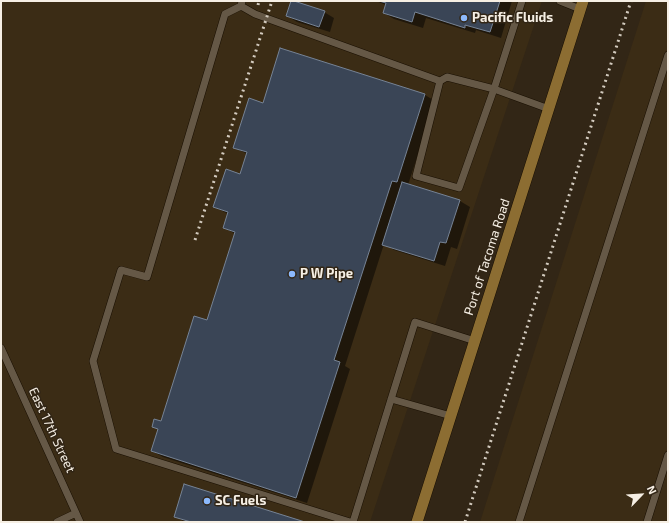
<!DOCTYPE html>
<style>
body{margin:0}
#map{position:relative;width:669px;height:523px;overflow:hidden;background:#322616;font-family:"Exo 2",sans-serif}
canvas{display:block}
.frame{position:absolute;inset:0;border:2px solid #f6efe4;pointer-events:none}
.north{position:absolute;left:621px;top:475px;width:40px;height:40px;-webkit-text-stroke:3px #322616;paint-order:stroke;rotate:65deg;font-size:11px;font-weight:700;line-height:16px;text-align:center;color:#f6efe4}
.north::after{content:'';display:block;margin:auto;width:14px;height:18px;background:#f6efe4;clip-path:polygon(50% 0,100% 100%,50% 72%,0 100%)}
</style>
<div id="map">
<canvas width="669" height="523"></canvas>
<div class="frame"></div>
<div class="north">N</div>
</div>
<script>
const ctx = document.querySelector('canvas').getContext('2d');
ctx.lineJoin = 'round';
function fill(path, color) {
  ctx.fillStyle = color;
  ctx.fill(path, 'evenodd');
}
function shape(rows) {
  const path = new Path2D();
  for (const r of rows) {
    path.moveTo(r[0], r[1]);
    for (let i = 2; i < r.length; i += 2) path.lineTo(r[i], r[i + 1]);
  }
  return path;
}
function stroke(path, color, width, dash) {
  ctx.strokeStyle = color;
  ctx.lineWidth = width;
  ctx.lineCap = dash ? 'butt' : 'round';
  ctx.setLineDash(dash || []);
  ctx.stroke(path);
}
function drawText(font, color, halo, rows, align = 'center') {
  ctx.font = font + ' "Exo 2",sans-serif';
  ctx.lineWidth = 3;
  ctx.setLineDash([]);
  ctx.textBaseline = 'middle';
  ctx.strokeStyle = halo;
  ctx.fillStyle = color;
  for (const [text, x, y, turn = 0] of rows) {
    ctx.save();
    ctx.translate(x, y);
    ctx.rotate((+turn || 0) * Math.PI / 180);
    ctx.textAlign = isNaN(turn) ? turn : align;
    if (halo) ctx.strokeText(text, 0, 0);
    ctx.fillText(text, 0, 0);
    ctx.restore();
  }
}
fill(shape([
 [1,1,542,1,370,522,1,522],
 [646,1,668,1,668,522,480,522]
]), '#3b2c15');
fill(shape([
 [376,1,512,1,501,38,476,30,475,33,426,18,423,28,394,19,384,13,386,5],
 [324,12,334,18,330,32,297,22,287,16],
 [281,49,425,95,435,101,408,185,460,201,470,207,457,249,451,247,445,266,394,250,384,244,345,366,350,369,307,503,163,457,152,451,159,430,153,426,161,423,207,321,235,234,224,227,228,214,215,207,241,175,247,154,234,147,264,104],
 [175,516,301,522,185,522]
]), '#0007');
const building = shape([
 [291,1,294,1,325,11,319,27,286,16,291,1],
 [379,1,500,1,490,32,465,25,465,28,415,12,412,22,383,13,386,3,379,1],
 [280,48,425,94,397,182,392,181,334,360,340,362,296,498,151,451,158,429,152,427,154,419,161,421,194,316,207,320,235,232,223,228,228,212,213,207,226,169,240,174,247,152,233,148,249,98,263,103,280,48],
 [402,182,460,200,446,243,440,242,434,261,382,245,402,182],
 [184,484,305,522,191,522,174,517,184,484]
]);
fill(building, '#3a4556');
stroke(building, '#768395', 1);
const service = shape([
 [242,1,241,6,255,14,440,81],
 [522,1,494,89,459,188,416,176,440,81,447,77,494,89,549,109],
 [560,1,580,9],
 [241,6,225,14,147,277,121,270,93,361,116,449,350,522],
 [1,348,80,522],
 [391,399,451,416],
 [57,522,76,513],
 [353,522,415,322,475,341],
 [519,522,668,55],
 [647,522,668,455]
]);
const secondary = shape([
 [417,522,583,1]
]);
stroke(service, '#190f02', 8);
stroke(secondary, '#190f02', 12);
stroke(service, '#655846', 7);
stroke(secondary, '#8c6d32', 11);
stroke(shape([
 [258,5,259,1],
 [195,240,272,1],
 [465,522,631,1]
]), '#d3cbbf', 3, [2, 4]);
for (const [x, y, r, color] of [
 [464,18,4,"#8cb9fc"],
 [292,274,4,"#8cb9fc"],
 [207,501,4,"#8cb9fc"]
]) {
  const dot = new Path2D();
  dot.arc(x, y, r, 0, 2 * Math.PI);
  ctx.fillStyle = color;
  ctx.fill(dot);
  stroke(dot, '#322616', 1.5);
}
drawText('bold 13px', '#f6efe4', '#322616', [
 ["Pacific Fluids",472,18],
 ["P W Pipe",300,274],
 ["SC Fuels",215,501]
], 'left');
drawText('13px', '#f6efe4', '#322616', [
 ["Port of Tacoma Road",487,257,-72],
 ["East 17th Street",52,430,65]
]);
</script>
